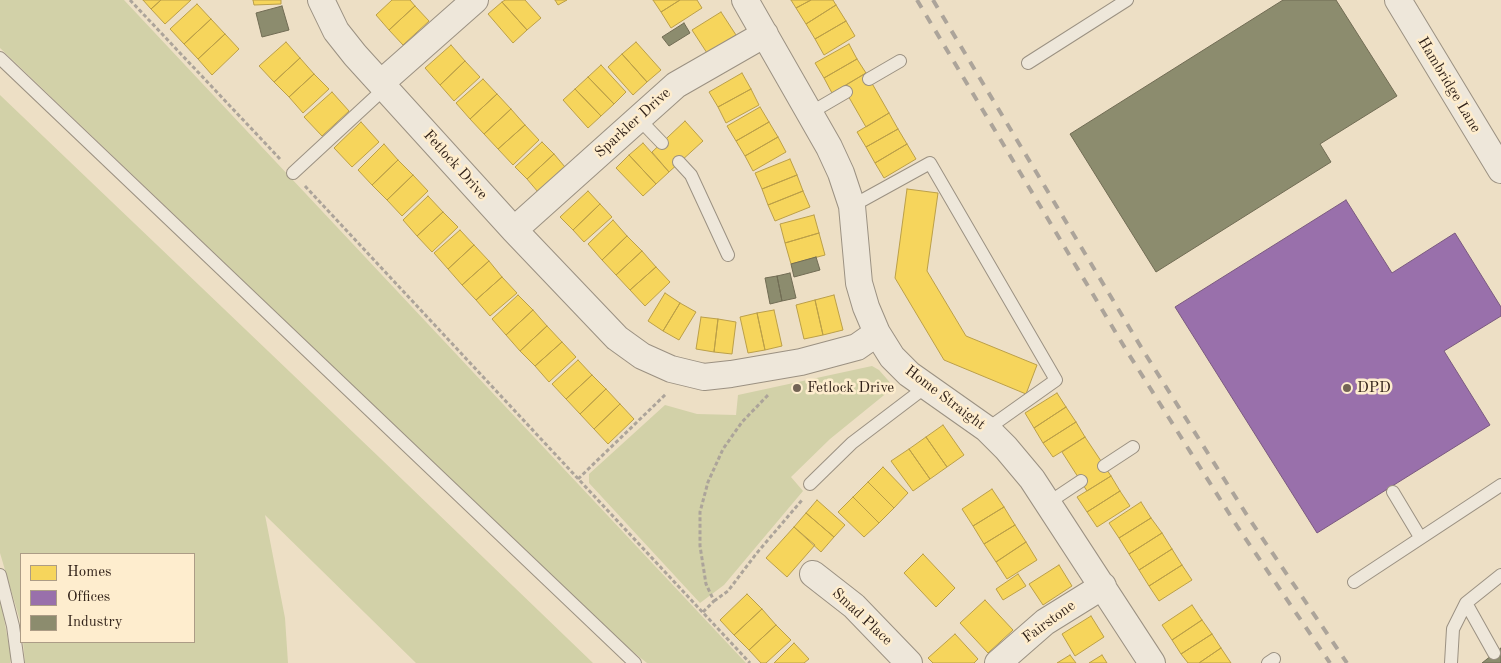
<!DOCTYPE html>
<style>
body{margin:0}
#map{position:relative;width:1501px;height:663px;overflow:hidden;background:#eddfc5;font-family:"Old Standard TT",serif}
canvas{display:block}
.legend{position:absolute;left:20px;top:553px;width:175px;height:90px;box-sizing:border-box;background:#feedce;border:1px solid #ac9c86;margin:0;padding:6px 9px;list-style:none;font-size:15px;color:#312219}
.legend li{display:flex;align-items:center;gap:10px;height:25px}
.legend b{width:25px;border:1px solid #ac9c86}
</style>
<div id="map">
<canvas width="1501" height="663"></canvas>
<ul class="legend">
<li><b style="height:14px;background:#f6d55c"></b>Homes</li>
<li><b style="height:14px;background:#9970ab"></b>Offices</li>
<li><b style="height:14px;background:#8c8c6e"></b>Industry</li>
</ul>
</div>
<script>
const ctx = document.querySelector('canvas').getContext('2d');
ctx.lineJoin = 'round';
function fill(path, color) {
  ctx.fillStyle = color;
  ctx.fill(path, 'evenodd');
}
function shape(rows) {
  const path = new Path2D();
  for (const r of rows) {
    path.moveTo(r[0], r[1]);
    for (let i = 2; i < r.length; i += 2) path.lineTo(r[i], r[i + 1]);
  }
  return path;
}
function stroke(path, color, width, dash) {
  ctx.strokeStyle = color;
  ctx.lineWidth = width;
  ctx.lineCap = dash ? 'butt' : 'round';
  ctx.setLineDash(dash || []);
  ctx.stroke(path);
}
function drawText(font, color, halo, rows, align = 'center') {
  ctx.font = font + ' "Old Standard TT",serif';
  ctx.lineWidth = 5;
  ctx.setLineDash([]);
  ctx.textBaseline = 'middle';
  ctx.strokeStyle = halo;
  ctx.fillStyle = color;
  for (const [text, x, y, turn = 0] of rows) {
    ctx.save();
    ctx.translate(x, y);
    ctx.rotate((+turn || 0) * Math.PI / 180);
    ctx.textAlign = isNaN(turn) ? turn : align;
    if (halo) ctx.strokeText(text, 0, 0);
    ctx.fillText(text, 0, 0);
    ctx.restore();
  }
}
fill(shape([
 [0,0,124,0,746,663,647,663,622,643,0,48],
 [0,95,380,458,593,663,416,663,265,515,285,618,288,663,25,663,23,642,194,642,194,554,21,554,21,624,0,553],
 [872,366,879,370,894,387,830,439,791,477,803,491,724,585,700,603,589,483,589,474,665,405,697,414,736,415,738,395],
 [0,597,11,657,10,663,0,663]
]), '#d2d1a8');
const homes = shape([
 [143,0,161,0,151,9,143,0],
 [161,0,191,0,165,24,151,9,161,0],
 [253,0,281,0,281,4,254,5,253,0],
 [392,0,410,0,415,6,389,30,376,15,392,0],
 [505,0,525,0,541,18,527,30,502,2,505,0],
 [555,0,567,0,558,5,555,0],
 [653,0,680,0,661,12,653,0],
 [680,0,697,0,702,8,671,28,661,12,680,0],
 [791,0,811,0,796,8,791,0],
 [811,0,833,0,836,5,806,24,796,8,811,0],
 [502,2,527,30,513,43,488,14,502,2],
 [197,4,211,19,184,44,170,29,197,4],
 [836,5,846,21,815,39,806,24,836,5],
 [415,6,429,21,403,45,389,30,415,6],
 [721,12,736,35,707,53,692,30,721,12],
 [211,19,225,34,198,59,184,44,211,19],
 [846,21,855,36,824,55,815,39,846,21],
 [225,34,239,49,212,75,198,59,225,34],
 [286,42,300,58,274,82,259,66,286,42],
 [636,42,661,70,647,82,622,54,636,42],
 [849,44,857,59,824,78,815,63,849,44],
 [451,45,465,61,440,85,425,68,451,45],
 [622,54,647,82,633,95,608,67,622,54],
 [300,58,314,74,289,97,274,82,300,58],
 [857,59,866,73,832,93,824,78,857,59],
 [465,61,480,77,454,101,440,85,465,61],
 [601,65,626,92,614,104,588,77,601,65],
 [742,73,751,89,718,107,709,92,742,73],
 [866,73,889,113,866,127,843,87,866,73],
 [314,74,329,89,303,113,289,97,314,74],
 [588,77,614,104,601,116,575,89,588,77],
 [483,79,497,94,470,119,456,103,483,79],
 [575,89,601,116,588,128,563,100,575,89],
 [751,89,759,105,726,123,718,107,751,89],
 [332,92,349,111,322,136,304,117,332,92],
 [497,94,511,109,484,134,470,119,497,94],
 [760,107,769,122,736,141,727,126,760,107],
 [511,109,525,125,498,149,484,134,511,109],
 [889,113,898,129,866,147,857,132,889,113],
 [685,121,703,141,669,172,652,152,685,121],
 [361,122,379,142,352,167,334,148,361,122],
 [769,122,778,137,745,156,736,141,769,122],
 [525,125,539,140,513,165,498,149,525,125],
 [898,129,907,144,875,163,866,147,898,129],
 [778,137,786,152,753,171,745,156,778,137],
 [542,142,554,154,527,179,515,167,542,142],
 [643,143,669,172,656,184,629,155,643,143],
 [384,144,398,160,372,185,358,170,384,144],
 [907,144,916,159,884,178,875,163,907,144],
 [554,154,565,167,538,192,527,179,554,154],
 [629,155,656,184,643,196,616,168,629,155],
 [790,159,797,175,762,189,755,173,790,159],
 [398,160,413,175,387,200,372,185,398,160],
 [413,175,428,191,402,216,387,200,413,175],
 [797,175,803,191,768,205,762,189,797,175],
 [907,189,938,193,927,271,966,336,1037,365,1026,394,944,360,895,278,907,189],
 [588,191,600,204,573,230,560,217,588,191],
 [803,191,810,207,775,221,768,205,803,191],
 [428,196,443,212,417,236,403,220,428,196],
 [600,204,612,217,584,242,573,230,600,204],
 [443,212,458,227,432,252,417,236,443,212],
 [814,215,819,233,785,243,780,224,814,215],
 [613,220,627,236,602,260,588,244,613,220],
 [460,230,474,245,448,269,434,253,460,230],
 [819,233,825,255,791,264,785,243,819,233],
 [627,236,642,251,616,275,602,260,627,236],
 [474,245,489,261,462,285,448,269,474,245],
 [642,251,656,267,630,290,616,275,642,251],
 [489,261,502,277,476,300,462,285,489,261],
 [656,267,670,282,645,306,630,290,656,267],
 [502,277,517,293,490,316,476,300,502,277],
 [665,293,680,303,663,331,648,321,665,293],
 [518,295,533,310,506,335,492,319,518,295],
 [834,295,843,330,823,335,815,300,834,295],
 [815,300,823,335,804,339,796,305,815,300],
 [680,303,696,312,679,340,663,331,680,303],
 [533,310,547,326,520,351,506,335,533,310],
 [774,310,782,346,765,350,757,313,774,310],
 [757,313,765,350,748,353,740,317,757,313],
 [701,317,718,319,714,352,696,349,701,317],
 [718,319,736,322,732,354,714,352,718,319],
 [547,326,562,342,535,366,520,351,547,326],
 [562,342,576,357,549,382,535,366,562,342],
 [578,360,592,375,566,399,552,384,578,360],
 [592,375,606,389,580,414,566,399,592,375],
 [606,389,620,404,594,429,580,414,606,389],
 [1057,393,1066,407,1034,428,1025,413,1057,393],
 [620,404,634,419,608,444,594,429,620,404],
 [1066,407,1076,422,1043,443,1034,428,1066,407],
 [1076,422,1085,437,1053,457,1043,443,1076,422],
 [943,425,964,455,947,467,926,437,943,425],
 [926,437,947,467,930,479,909,449,926,437],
 [1085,437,1111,476,1087,491,1062,452,1085,437],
 [909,449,930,479,913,491,891,461,909,449],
 [883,467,908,493,894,508,868,482,883,467],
 [1111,476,1120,491,1087,512,1077,497,1111,476],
 [868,482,894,508,879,523,853,497,868,482],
 [992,489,1004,507,973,526,962,509,992,489],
 [1120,491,1130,506,1097,527,1087,512,1120,491],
 [853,497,879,523,864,537,838,512,853,497],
 [817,500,845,525,834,537,806,513,817,500],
 [1141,502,1151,518,1119,538,1109,523,1141,502],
 [1004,507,1015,525,984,544,973,526,1004,507],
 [806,513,834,537,821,552,794,527,806,513],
 [1151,518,1162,533,1129,554,1119,538,1151,518],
 [1015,525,1026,542,996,562,984,544,1015,525],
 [794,527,815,545,787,577,766,558,794,527],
 [1162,533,1172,549,1139,570,1129,554,1162,533],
 [1026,542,1037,560,1007,579,996,562,1026,542],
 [1172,549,1182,565,1149,586,1139,570,1172,549],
 [923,554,955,588,936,607,904,573,923,554],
 [1059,565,1072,586,1043,605,1029,584,1059,565],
 [1182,565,1192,580,1159,601,1149,586,1182,565],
 [1018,574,1026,586,1003,600,996,589,1018,574],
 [747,594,762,609,734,635,720,620,747,594],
 [985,600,1013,630,988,653,960,623,985,600],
 [1192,605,1202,620,1172,640,1162,625,1192,605],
 [762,609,776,625,749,650,734,635,762,609],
 [1091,616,1104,637,1075,656,1062,634,1091,616],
 [1202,620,1212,634,1181,654,1172,640,1202,620],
 [776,625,791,640,766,663,761,663,749,650,776,625],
 [955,634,978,659,974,663,933,663,928,658,955,634],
 [1212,634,1221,648,1199,663,1188,663,1181,654,1212,634],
 [794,643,809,659,804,663,774,663,794,643],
 [1221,648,1231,663,1199,663,1221,648],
 [1070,655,1076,663,1057,663,1070,655],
 [1102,655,1107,663,1089,663,1102,655]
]);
fill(homes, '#f6d55c');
stroke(homes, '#bb9f48', 1);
const offices = shape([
 [1346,200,1392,273,1455,233,1501,307,1501,316,1444,351,1490,425,1317,533,1175,307,1346,200]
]);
fill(offices, '#9970ab');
stroke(offices, '#7a597f', 1);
const industry = shape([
 [1283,0,1336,0,1397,96,1320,144,1331,162,1156,272,1070,134,1283,0],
 [282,6,289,30,262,37,256,13,282,6],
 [684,23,690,33,669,46,662,37,684,23],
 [816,257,820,270,794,277,791,264,816,257],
 [790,273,796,298,782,301,777,276,790,273],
 [777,276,782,301,770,304,765,278,777,276],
 [1501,648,1501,663,1482,663,1501,648]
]);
fill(industry, '#8c8c6e');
stroke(industry, '#716c54', 1);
const service = shape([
 [0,58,635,663],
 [1028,63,1127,0],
 [869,79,900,61],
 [810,113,846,92],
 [638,118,662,143],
 [679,162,691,175,728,255],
 [293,173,385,88],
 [852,206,930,163,1056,380,987,429],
 [1104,466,1133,447],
 [810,484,852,443,927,386],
 [1393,492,1420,537],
 [1048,503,1081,481],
 [0,575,13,626,18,663],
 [1354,582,1501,485],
 [1466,603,1494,653],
 [1268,663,1274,659],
 [1451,663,1453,629,1466,603,1501,575]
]);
const minor = shape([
 [321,0,336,31,355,55,514,230,617,338,642,356,671,369,704,377,731,374,801,362,857,347,877,333],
 [745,0,829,147,841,173,852,206,859,283,866,307,877,333,892,357,909,374,987,429,1006,448,1032,479,1152,663],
 [1398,0,1501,170],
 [381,83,475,0],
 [514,230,676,85,765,34],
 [813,574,854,606,909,663],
 [998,663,1045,622,1103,586]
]);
stroke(service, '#9b9182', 14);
stroke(minor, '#9b9182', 28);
stroke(shape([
 [130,0,281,160],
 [305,186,750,663],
 [578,479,666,394],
 [714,601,728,591,756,554,802,500],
 [703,612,714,601,706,584,700,546,700,512,708,482,723,449,742,422,769,394]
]), '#aca49a', 3, [4, 2.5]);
stroke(service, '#eee7da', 12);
stroke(minor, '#eee7da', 26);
stroke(shape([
 [917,0,1128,353,1237,526,1330,663],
 [933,0,1144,352,1250,520,1347,663]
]), '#aca49a', 4, [9, 9]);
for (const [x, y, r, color] of [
 [797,388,5,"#736455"],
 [1347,388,5,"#736455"]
]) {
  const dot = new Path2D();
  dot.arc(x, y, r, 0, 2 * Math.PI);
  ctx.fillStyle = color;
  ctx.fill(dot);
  stroke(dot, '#feedce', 2);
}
drawText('15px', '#312219', '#feedce', [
 ["Hambridge Lane",1449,85,59],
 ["Sparkler Drive",633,123,-42],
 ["Fetlock Drive",455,165,48],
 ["Home Straight",945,398,37],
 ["Smad Place",862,617,43],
 ["Fairstone",1049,622,-36]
]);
drawText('15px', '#312219', '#feedce', [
 ["Fetlock Drive",807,388],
 ["DPD",1357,388]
], 'left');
</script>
